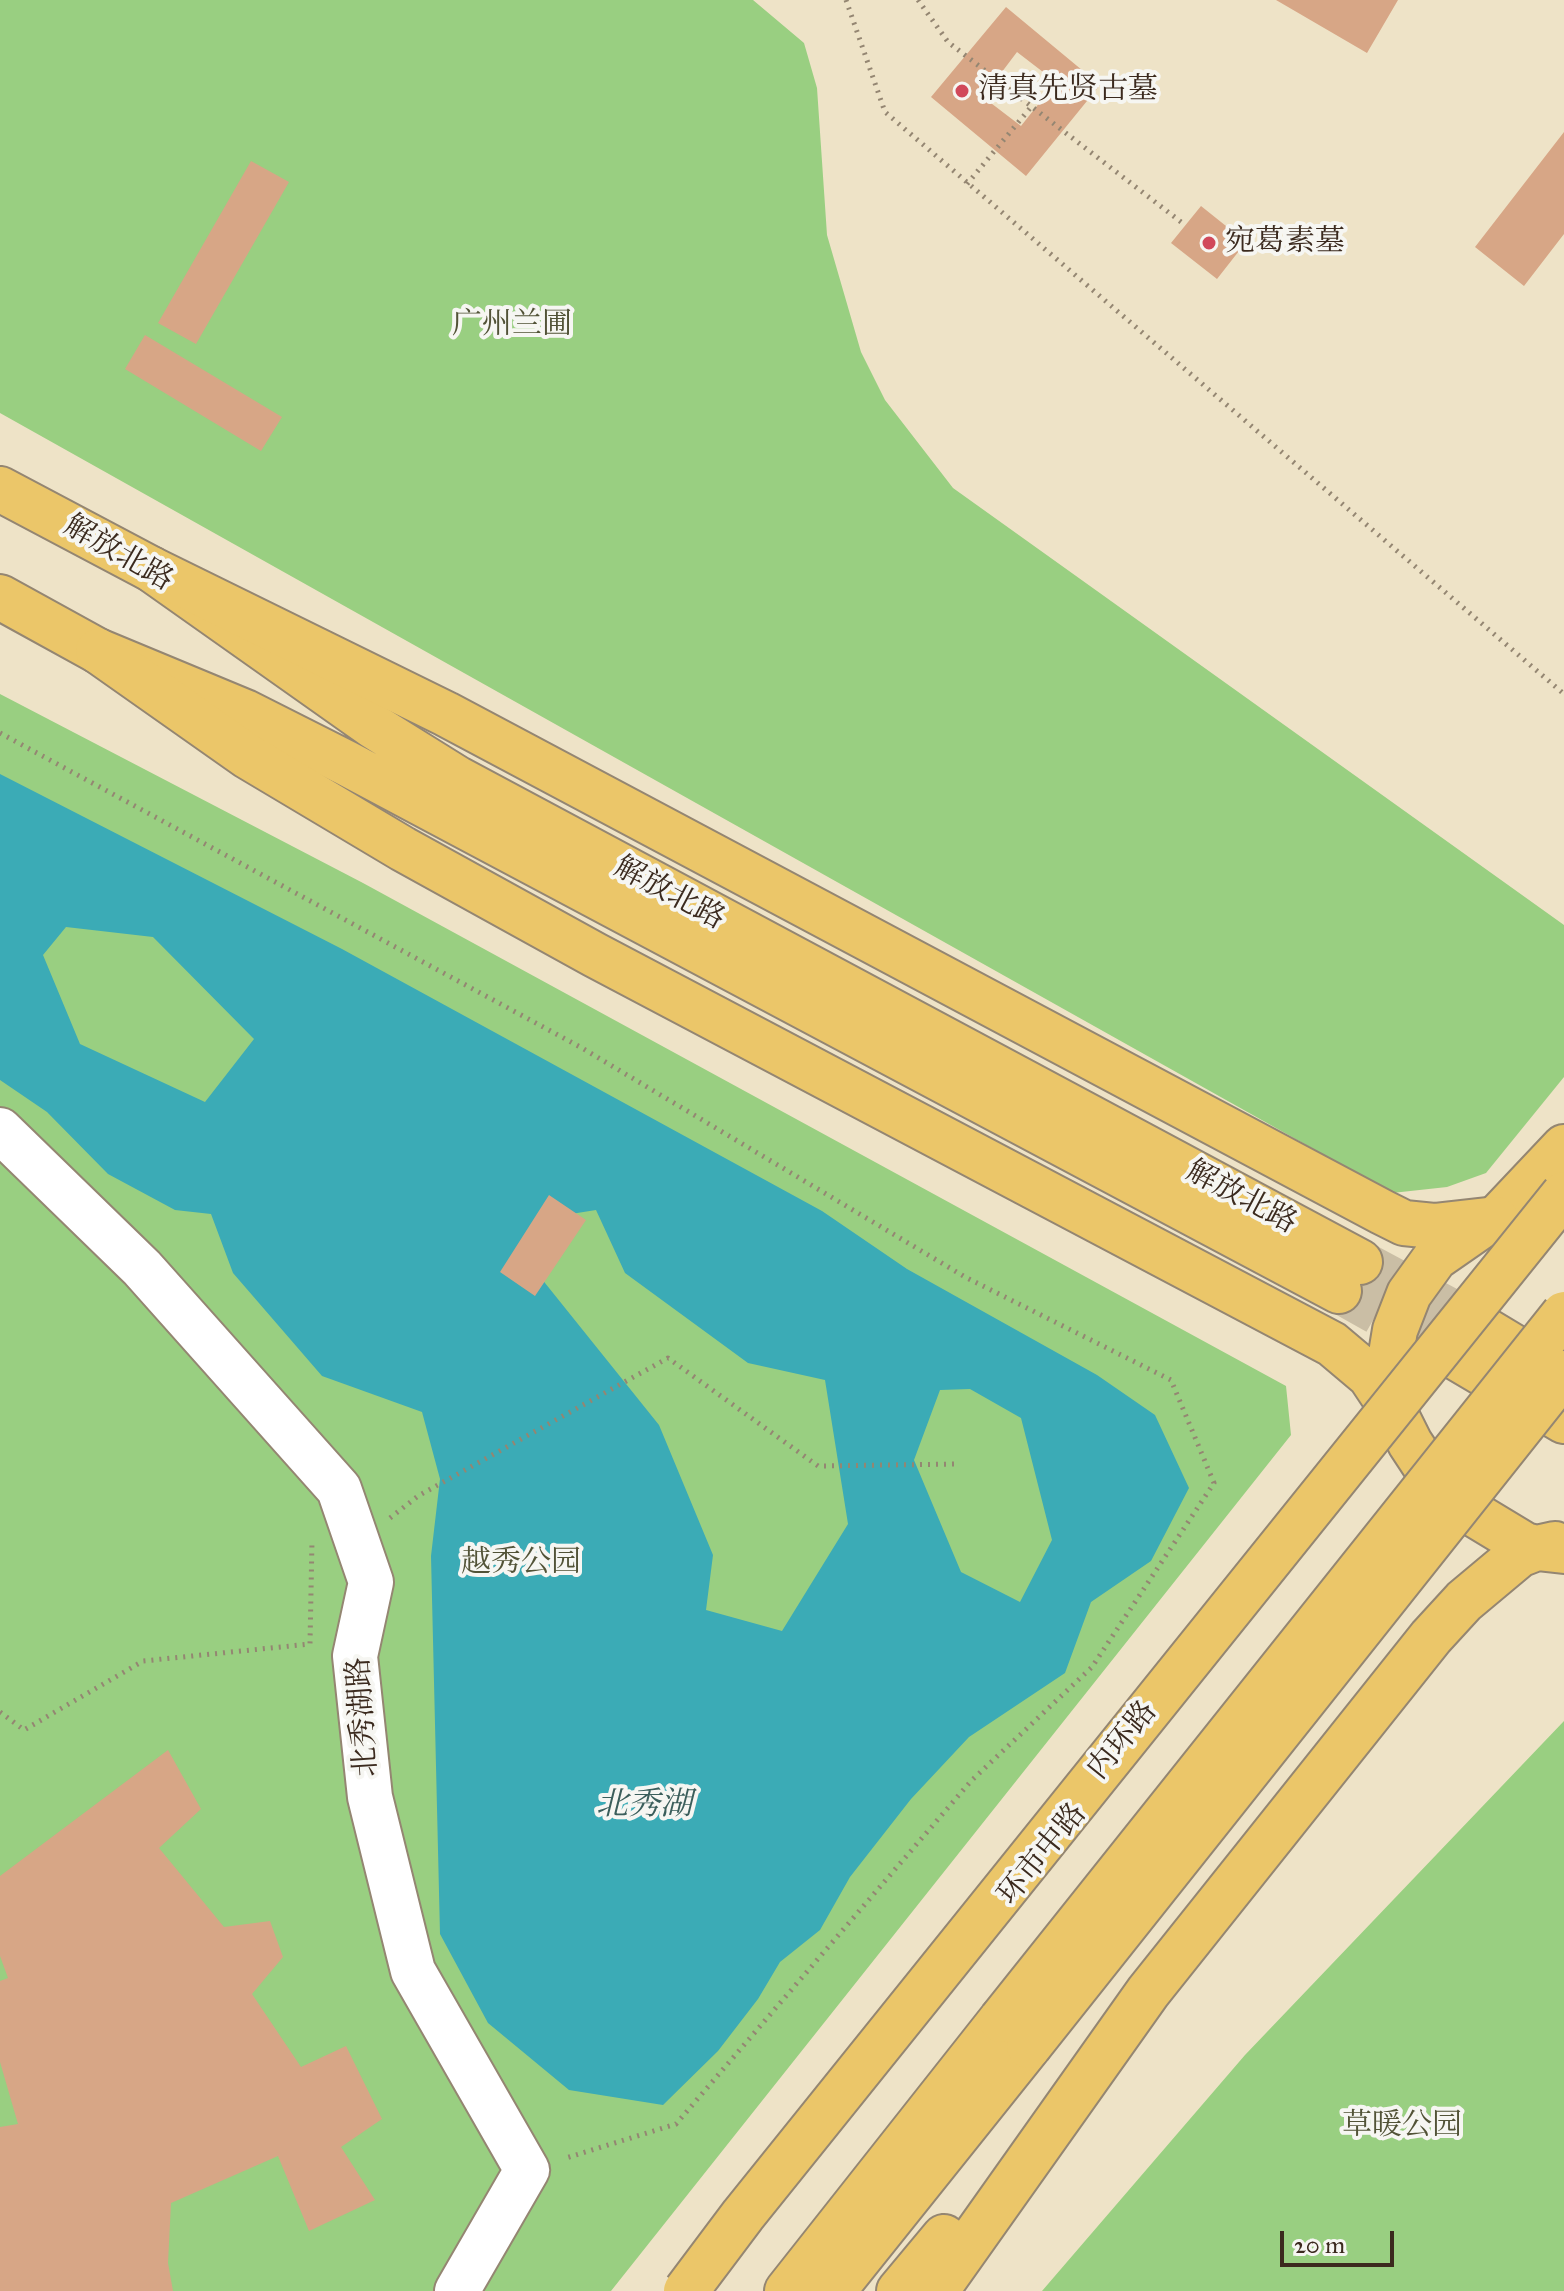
<!DOCTYPE html>
<meta charset="utf-8">
<style>
body{margin:0}
#map{position:relative;width:1564px;height:2291px;overflow:hidden;background:#eee3c7;font-family:"IM FELL Great Primer",serif}
canvas{display:block}
.scale{position:absolute;left:1280px;top:2231px;width:114px;height:36px;box-sizing:border-box;border:4px solid #3b2a1e;border-top:0;padding-left:10px;font-size:24px;line-height:28px;white-space:nowrap;color:#3b2a1e;-webkit-text-stroke:6px #f6f6f2;paint-order:stroke}
</style>
<div id="map">
<canvas width="1564" height="2291"></canvas>
<div class="scale">20 m</div>
</div>
<script>
const ctx = document.querySelector('canvas').getContext('2d');
ctx.lineJoin = 'round';
function fill(path, color) {
  ctx.fillStyle = color;
  ctx.fill(path, 'evenodd');
}
function shape(rows) {
  const path = new Path2D();
  for (const r of rows) {
    path.moveTo(r[0], r[1]);
    for (let i = 2; i < r.length; i += 2) path.lineTo(r[i], r[i + 1]);
  }
  return path;
}
function stroke(path, color, width, dash) {
  ctx.strokeStyle = color;
  ctx.lineWidth = width;
  ctx.lineCap = dash ? 'butt' : 'round';
  ctx.setLineDash(dash || []);
  ctx.stroke(path);
}
function drawText(font, color, halo, rows, align = 'center') {
  ctx.font = font + ' "IM FELL Great Primer","Noto Serif SC",serif';
  ctx.lineWidth = 8;
  ctx.setLineDash([]);
  ctx.textBaseline = 'middle';
  ctx.strokeStyle = halo;
  ctx.fillStyle = color;
  for (const [text, x, y, turn = 0] of rows) {
    ctx.save();
    ctx.translate(x, y);
    ctx.rotate((+turn || 0) * Math.PI / 180);
    ctx.textAlign = isNaN(turn) ? turn : align;
    if (halo) ctx.strokeText(text, 0, 0);
    ctx.fillText(text, 0, 0);
    ctx.restore();
  }
}
fill(shape([
 [0,0,753,0,804,43,817,88,827,235,861,352,885,400,953,488,1564,925,1564,1077,1486,1173,1447,1187,1392,1193,0,413],
 [0,694,363,883,1286,1386,1291,1435,611,2291,0,2291],
 [1564,1721,1564,2291,1042,2291,1245,2055]
]), '#99cf81');
fill(shape([
 [0,774,342,949,822,1211,907,1269,1097,1375,1155,1415,1189,1488,1151,1561,1091,1602,1065,1673,969,1737,911,1799,850,1877,820,1930,780,1962,758,1999,718,2051,663,2105,569,2090,488,2023,440,1934,431,1556,440,1479,422,1412,322,1376,233,1273,211,1214,175,1210,108,1174,47,1112,0,1080],
 [66,927,153,937,254,1039,205,1102,80,1044,43,955],
 [596,1210,625,1273,748,1363,825,1380,848,1524,782,1631,706,1610,713,1555,659,1425,541,1278,571,1214],
 [970,1389,1021,1418,1052,1540,1020,1602,961,1572,914,1460,940,1390]
]), '#3babb6');
fill(shape([
 [1276,0,1398,0,1367,53],
 [1006,7,1100,85,1026,176,931,97],
 [1017,52,1056,82,1021,126,983,97],
 [1564,132,1564,234,1524,286,1475,247],
 [251,161,289,182,196,344,158,323],
 [1201,206,1246,242,1217,279,1171,243],
 [145,335,282,417,261,451,125,369],
 [549,1195,586,1220,535,1296,500,1272],
 [168,1750,201,1809,159,1848,224,1927,270,1921,283,1957,252,1994,301,2067,346,2046,382,2119,341,2147,375,2200,309,2231,278,2156,171,2203,168,2263,173,2291,0,2291,0,2127,18,2124,0,2062,0,1981,8,1978,0,1956,0,1876]
]), '#d7a686');
stroke(shape([
 [1360,1262,1474,1323],
 [1339,1291,1452,1355]
]), '#cabea5', 44, [44, 22]);
const minor = shape([
 [0,1130,142,1268,339,1489,371,1582,355,1656,370,1797,413,1971,527,2170,457,2291]
]);
const major = shape([
 [0,489,151,569,373,726,458,779,1360,1262],
 [0,597,98,651,245,712,346,763,1339,1291],
 [1496,1219,1564,1147],
 [1474,1323,1562,1376],
 [1452,1355,1564,1421]
]);
const highway = shape([
 [151,569,446,714,1382,1212,1404,1223,1434,1226,1496,1219],
 [98,651,247,756,403,849,595,955,1332,1344,1370,1376,1396,1415],
 [1484,1224,1435,1258,1409,1294,1395,1330,1391,1354,1396,1415,1410,1443,1437,1484,1472,1513,1525,1545,1537,1548,1555,1544],
 [787,2291,1001,2020],
 [833,2291,1029,2046],
 [899,2291,944,2237],
 [936,2291,1148,1992,1431,1637,1464,1601,1519,1555,1537,1548,1564,1551]
]);
stroke(minor, '#948672', 48);
stroke(major, '#948672', 48);
stroke(highway, '#948672', 48);
stroke(shape([
 [846,0,885,112,1564,694],
 [918,0,948,42,1185,225],
 [967,184,1031,107],
 [0,733,582,1048,965,1277,1171,1380,1214,1483,1092,1667,971,1781,676,2124,566,2158],
 [390,1518,418,1496,668,1358,818,1466,958,1464],
 [0,1712,24,1730,143,1661,310,1644,312,1540]
]), '#948672', 5, [2, 6]);
stroke(minor, '#fff', 44);
stroke(major, '#ebc669', 44);
stroke(highway, '#ebc669', 44);
const highwayBridge = shape([
 [1001,2020,1564,1314],
 [1029,2046,1564,1373],
 [686,2291,743,2215,1564,1194]
]);
stroke(highwayBridge, '#948672', 48, []);
stroke(highwayBridge, '#ebc669', 44);
for (const [x, y, r, color] of [
 [962,91,8,"#d1495b"],
 [1209,243,8,"#d1495b"]
]) {
  const dot = new Path2D();
  dot.arc(x, y, r, 0, 2 * Math.PI);
  ctx.fillStyle = color;
  ctx.fill(dot);
  stroke(dot, '#f6f6f2', 3);
}
drawText('30px', '#3b2a1e', '#f6f6f2', [
 ["清真先贤古墓",978,91],
 ["宛葛素墓",1225,243]
], 'left');
drawText('30px', '#525337', '#f6f6f2', [
 ["广州兰圃",512,326],
 ["越秀公园",521,1564],
 ["草暖公园",1402,2127]
]);
drawText('30px', '#3b2a1e', '#f6f6f2', [
 ["解放北路",118,554,30],
 ["解放北路",669,894,28],
 ["解放北路",1241,1198,28],
 ["北秀湖路",364,1717,-94],
 ["内环路",1123,1741,-51],
 ["环市中路",1043,1855,-51]
]);
drawText('italic 32px', '#3b5e5b', '#f6f6f2', [
 ["北秀湖",644,1806]
]);
</script>
